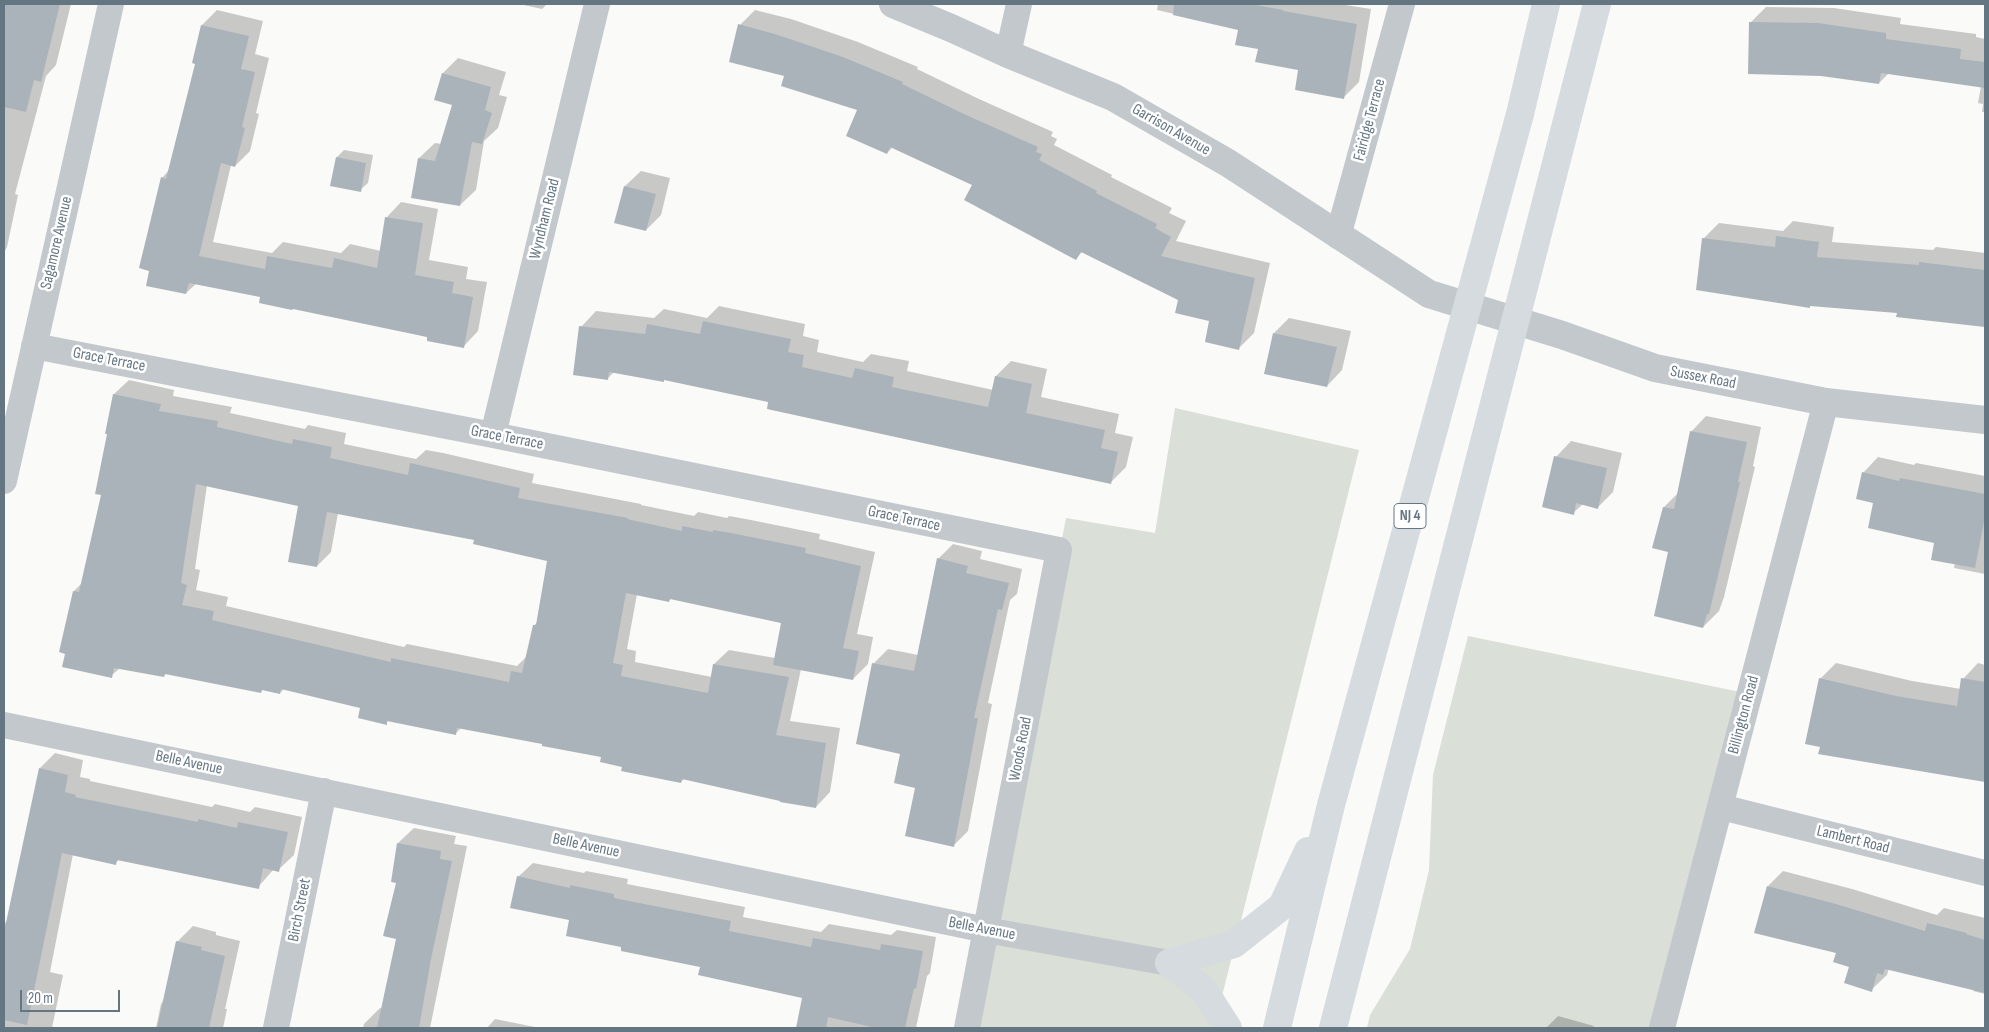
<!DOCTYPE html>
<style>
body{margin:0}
#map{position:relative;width:1989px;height:1032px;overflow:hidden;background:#fafaf8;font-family:"Sofia Sans Condensed",sans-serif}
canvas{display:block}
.frame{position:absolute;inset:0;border:5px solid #657683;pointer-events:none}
.scale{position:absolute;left:20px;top:990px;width:100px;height:22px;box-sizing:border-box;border:2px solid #657683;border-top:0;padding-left:6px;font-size:15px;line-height:18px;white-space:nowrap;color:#657683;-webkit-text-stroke:4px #fff;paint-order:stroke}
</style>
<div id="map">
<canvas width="1989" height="1032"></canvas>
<div class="frame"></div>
<div class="scale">20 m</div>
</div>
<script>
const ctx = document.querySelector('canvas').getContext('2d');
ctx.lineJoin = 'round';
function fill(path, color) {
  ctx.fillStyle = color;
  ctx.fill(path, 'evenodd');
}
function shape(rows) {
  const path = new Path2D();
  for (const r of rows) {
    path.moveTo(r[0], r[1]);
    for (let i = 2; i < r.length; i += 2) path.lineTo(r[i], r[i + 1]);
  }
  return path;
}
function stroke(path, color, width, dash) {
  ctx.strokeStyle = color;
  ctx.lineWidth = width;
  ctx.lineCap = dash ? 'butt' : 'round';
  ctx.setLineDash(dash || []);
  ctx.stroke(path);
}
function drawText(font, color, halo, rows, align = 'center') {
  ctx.font = font + ' "Sofia Sans Condensed",sans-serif';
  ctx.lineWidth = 5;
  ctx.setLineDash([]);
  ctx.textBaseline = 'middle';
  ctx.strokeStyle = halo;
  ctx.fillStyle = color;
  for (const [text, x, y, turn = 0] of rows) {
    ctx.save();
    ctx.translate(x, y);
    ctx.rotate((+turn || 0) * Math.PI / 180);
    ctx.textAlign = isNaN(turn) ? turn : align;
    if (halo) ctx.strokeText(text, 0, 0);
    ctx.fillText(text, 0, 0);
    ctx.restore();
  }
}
fill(shape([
 [1175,408,1359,450,1214,1028,967,1028,1066,518,1155,533],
 [1468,636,1750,694,1662,1028,1367,1028,1370,1015,1410,949,1429,870,1433,775]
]), '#dadfd7');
fill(shape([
 [4,4,71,4,56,65,46,76,15,194,18,195,7,247,4,253],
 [519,4,547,4,542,9],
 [1158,4,1339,4,1371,9,1359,82,1344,97,1239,29,1157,10],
 [1766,7,1834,8,1901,18,1900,24,1976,34,1976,37,1985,39,1985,112,1982,112,1983,104,1978,103,1981,86,1889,73,1879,83,1751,22],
 [217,10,263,21,255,54,269,58,256,113,259,114,250,151,235,166,231,165,213,242,272,253,283,242,341,253,350,244,381,251,387,217,401,202,438,209,429,260,468,267,466,279,487,282,478,331,464,346,261,296,196,284,186,293,162,178,169,170,197,63,194,62,202,25],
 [755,10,791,19,858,42,918,67,917,69,979,99,1053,132,1051,136,1057,139,1054,145,1112,175,1111,177,1172,208,1169,213,1186,221,1176,241,1270,263,1254,333,1239,348,1211,320,1179,300,1083,251,1076,258,973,185,893,147,887,153,859,109,786,75,740,25],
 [458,58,506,72,499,95,507,97,498,128,484,141,476,190,460,205,419,158,435,143,442,144,453,104,443,73],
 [344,150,373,155,368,183,360,190,337,157],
 [641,171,670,178,661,215,646,230,625,186],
 [1793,221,1834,227,1832,242,1933,250,1936,247,1985,253,1985,325,1898,316,1898,312,1811,305,1810,306,1703,239,1719,223,1783,231],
 [719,306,805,324,803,336,819,340,817,352,863,362,871,354,909,361,907,371,993,390,996,376,1011,361,1047,369,1041,397,1119,414,1115,433,1133,437,1126,467,1111,482,770,401,665,379,663,381,614,372,607,379,581,327,596,311,654,318,664,309,707,318],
 [1289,318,1351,331,1342,370,1327,386,1274,333],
 [129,380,174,390,173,396,232,407,230,413,305,429,308,425,346,433,344,444,416,459,426,450,443,453,534,474,532,483,641,504,641,505,694,516,698,512,727,518,729,516,746,519,820,534,819,539,875,552,857,634,873,637,868,664,853,679,801,669,790,721,840,728,830,792,816,807,684,779,681,782,623,766,602,756,543,743,461,728,456,733,389,720,386,723,362,707,284,689,280,693,263,689,261,691,167,673,163,676,120,668,111,676,66,653,74,591,82,583,103,494,114,394],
 [207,485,299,505,317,566,331,552,338,513,475,539,548,560,537,622,534,626,526,657,517,666,407,644,404,647,226,606,228,597,196,590,200,570,195,569],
 [637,594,668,601,672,598,782,623,775,658,729,650,714,664,712,677,635,662,636,651,627,649],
 [1706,416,1761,427,1753,466,1755,467,1724,597,1719,611,1703,627,1670,551,1664,507,1678,493,1691,432],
 [1571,441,1622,453,1613,492,1598,507,1583,504,1573,513,1556,457],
 [1878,457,1914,465,1916,463,1985,476,1985,574,1954,568,1955,563,1936,542,1874,502,1863,473],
 [953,544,982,551,980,559,1022,569,1017,594,1010,600,988,703,992,704,968,831,954,845,916,787,902,753,873,664,888,649,918,655,938,559],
 [1836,663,1912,681,1961,689,1963,679,1978,663,1985,665,1985,780,1820,753,1822,746,1820,679],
 [55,753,83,760,80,777,90,779,90,781,212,807,215,804,250,812,255,807,302,817,294,855,278,870,274,869,258,887,119,860,115,863,73,854,50,972,63,975,52,1028,4,1028,4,924,8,920,40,768],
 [414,828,456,836,454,844,467,846,430,1028,363,1028,364,1024,380,1008,383,1009,397,938,398,882,392,881,398,843],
 [533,863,584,873,586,871,628,879,627,884,745,907,743,917,821,932,829,924,891,935,897,930,936,937,930,973,927,976,916,1028,798,1028,803,997,701,966,623,946,570,919,518,877],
 [1783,871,1852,889,1937,915,1944,908,1985,918,1985,994,1973,991,1974,989,1889,968,1887,975,1871,990,1837,952,1768,886],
 [193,926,216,932,216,935,240,941,225,1009,227,1009,223,1028,156,1028,161,1004,164,1000,177,942],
 [1558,1016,1594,1026,1593,1028,1546,1028],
 [495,1019,540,1028,487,1028]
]), '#0003');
fill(shape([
 [4,4,60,4,41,82,34,80,26,112,4,107],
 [1174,4,1250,4,1284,10,1283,11,1357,24,1344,99,1295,90,1298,70,1255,62,1258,49,1235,45,1238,30,1173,15],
 [1749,22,1818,23,1886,33,1886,39,1961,49,1960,59,1985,62,1985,88,1881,73,1879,84,1821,76,1748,74],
 [738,24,775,34,843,57,903,82,902,84,964,114,1038,147,1036,152,1042,154,1039,160,1097,191,1096,193,1157,224,1155,228,1171,237,1161,256,1255,278,1239,350,1205,342,1209,321,1175,313,1178,300,1081,252,1076,260,964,200,972,185,890,147,887,154,846,136,857,110,781,86,784,76,729,62],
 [201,25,249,36,241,69,255,72,242,127,245,128,235,167,221,163,199,256,265,269,267,256,332,268,334,258,377,268,385,217,423,223,415,275,454,282,452,293,473,297,464,348,427,341,427,337,293,309,292,310,259,303,260,297,189,283,186,294,146,286,149,271,139,268,161,177,166,179,195,64,192,63],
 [442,73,491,87,485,110,492,113,482,144,472,142,460,206,411,198,418,158,435,161,452,105,434,100],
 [336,157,366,163,361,192,330,186],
 [624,186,656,194,646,231,614,223],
 [1776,236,1819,242,1817,257,1919,265,1919,262,1985,270,1985,327,1896,317,1897,313,1810,306,1810,308,1696,290,1702,238,1775,247],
 [703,321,791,339,788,352,804,355,802,367,852,378,855,368,894,377,892,387,988,407,995,376,1032,384,1026,413,1105,430,1101,448,1118,452,1111,484,767,409,768,402,664,380,664,382,609,372,608,380,573,375,579,326,645,334,647,324,700,334],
 [1273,333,1337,347,1327,387,1264,374],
 [113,394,161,404,159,411,218,421,217,427,292,444,293,439,332,447,330,458,408,475,410,463,428,467,520,488,518,498,628,518,627,519,682,531,682,526,713,532,713,530,731,533,806,548,805,553,861,566,843,648,859,651,853,680,773,665,781,623,670,599,669,602,626,593,613,663,623,665,621,676,708,693,713,664,789,677,776,735,826,743,816,808,780,802,780,801,682,779,681,783,621,771,622,767,600,762,601,757,542,746,542,744,457,728,456,735,387,721,387,725,358,718,360,708,281,689,280,694,262,690,261,693,165,674,164,677,114,668,112,678,62,667,65,654,59,652,73,591,79,592,101,495,95,494,107,434,105,434],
 [196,484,298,506,288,562,317,567,327,512,474,540,473,544,547,561,536,625,533,625,522,673,511,671,509,682,391,658,391,662,212,620,214,611,182,605,187,585,181,583],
 [1690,431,1747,442,1738,482,1740,482,1709,614,1707,614,1703,628,1654,616,1668,552,1652,548,1663,507,1674,509],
 [1554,456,1607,468,1598,509,1576,503,1574,515,1542,507],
 [1862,472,1899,481,1900,478,1985,494,1985,516,1975,568,1931,560,1934,543,1868,528,1873,503,1856,499],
 [937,558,968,566,966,573,1009,583,1002,610,998,609,974,718,978,718,954,847,905,836,915,788,894,783,900,754,856,744,872,663,914,671],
 [1819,678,1896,696,1957,706,1961,678,1985,682,1985,782,1818,754,1820,747,1805,744],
 [39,768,68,775,65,792,76,795,75,797,198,822,198,819,237,828,238,822,288,832,279,872,263,868,259,889,117,860,116,865,62,853,27,1025,4,1020,4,932],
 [397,843,441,851,440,859,452,861,431,959,419,1028,377,1028,396,939,383,936,396,883,391,882],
 [517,876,570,888,570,885,614,894,614,898,731,921,729,931,811,947,813,938,880,950,881,944,923,951,916,989,914,988,905,1028,876,1028,828,1017,826,1028,796,1028,802,998,698,975,700,967,621,951,621,947,566,936,569,920,510,908],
 [1767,886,1836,904,1925,931,1927,923,1967,933,1966,934,1985,940,1985,993,1885,969,1883,975,1877,973,1872,992,1844,983,1849,967,1833,962,1836,953,1754,933],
 [176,941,202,947,201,950,225,956,209,1028,157,1028]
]), '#aab3b9');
stroke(shape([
 [1008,54,1019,4],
 [1338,236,1402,4],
 [34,346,493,435,1059,550,967,1028],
 [493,435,597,4],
 [4,481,111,4],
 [4,725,986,930,1169,963],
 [1721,807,1985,873],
 [276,1028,324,791],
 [1662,1028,1826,402]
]), '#c3c8cc', 26);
stroke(shape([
 [893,4,951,28,1008,54,1113,97,1228,163,1429,294,1562,335,1655,368,1826,402,1985,420]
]), '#c3c8cc', 28);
stroke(shape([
 [1169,963,1234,944,1282,906,1308,851],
 [1169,963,1203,989,1228,1028],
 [1277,1028,1331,805,1520,114,1546,4],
 [1333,1028,1597,4]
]), '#d6dbdf', 28);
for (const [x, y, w] of [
 [1410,516,32]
]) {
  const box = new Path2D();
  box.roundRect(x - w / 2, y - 12.5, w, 25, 4);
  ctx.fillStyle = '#fff';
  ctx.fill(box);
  stroke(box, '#657683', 1);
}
drawText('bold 15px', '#657683', null, [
 ["NJ 4",1410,516]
]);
drawText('16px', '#657683', '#fff', [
 ["Fairidge Terrace",1370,120,-75],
 ["Garrison Avenue",1171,130,30],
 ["Wyndham Road",545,219,-76],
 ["Sagamore Avenue",57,243,-77],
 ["Grace Terrace",109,360,11],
 ["Sussex Road",1703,378,11],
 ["Grace Terrace",507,438,11],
 ["Grace Terrace",904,519,12],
 ["Billington Road",1744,715,-75],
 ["Woods Road",1021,749,-79],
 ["Belle Avenue",189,763,12],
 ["Lambert Road",1853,840,14],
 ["Belle Avenue",586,846,12],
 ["Birch Street",300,910,-79],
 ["Belle Avenue",982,929,11]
]);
</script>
